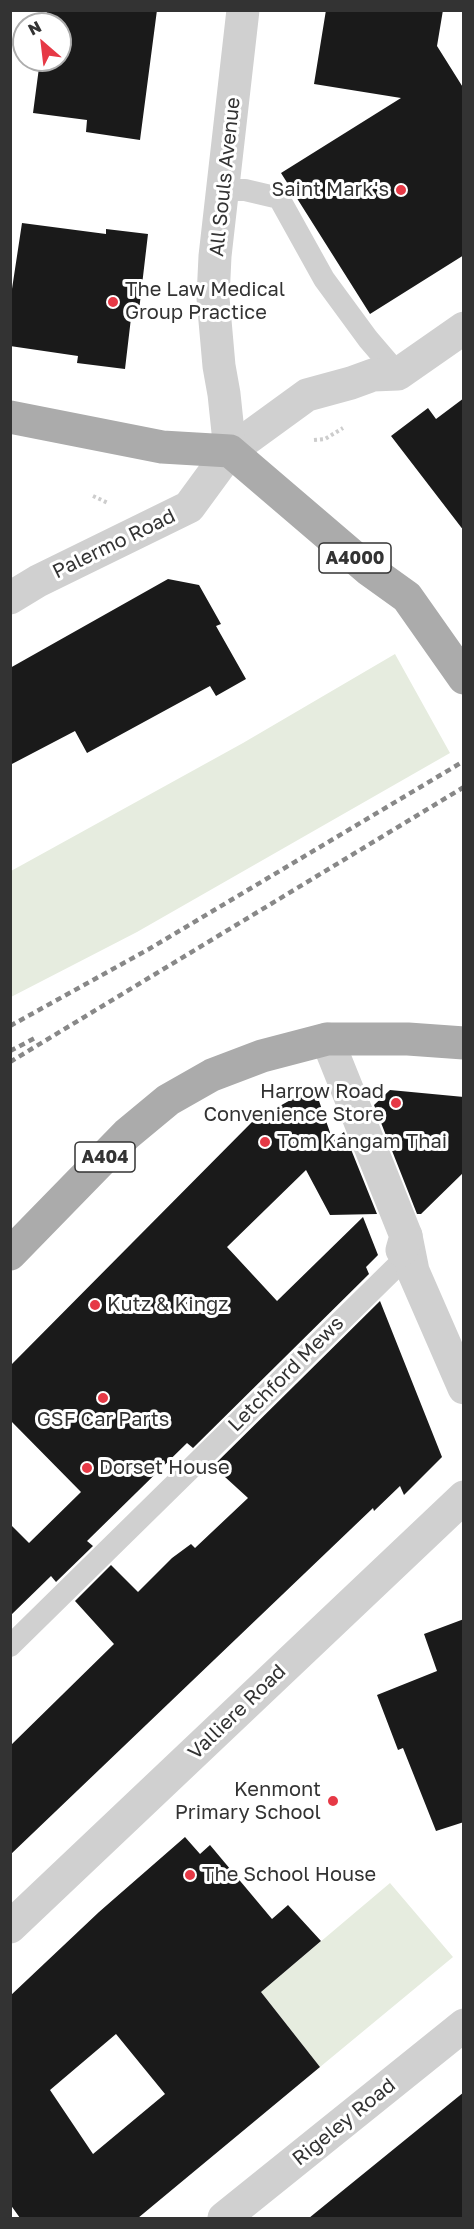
<!DOCTYPE html>
<style>
body{margin:0}
#map{position:relative;width:474px;height:2229px;overflow:hidden;background:#fff;font-family:"Golos Text",sans-serif}
canvas{display:block}
.frame{position:absolute;inset:0;border:12px solid #333;pointer-events:none}
.north{position:absolute;left:12px;top:12px;width:60px;height:60px;box-sizing:border-box;background:#fff;border:2px solid #adadad;border-radius:50%;rotate:332deg;font-size:16px;font-weight:700;line-height:24px;text-align:center;color:#333}
.north::after{content:'';display:block;margin:auto;width:21px;height:27px;background:#e63946;clip-path:polygon(50% 0,100% 100%,50% 72%,0 100%)}
</style>
<div id="map">
<canvas width="474" height="2229"></canvas>
<div class="frame"></div>
<div class="north">N</div>
</div>
<script>
const ctx = document.querySelector('canvas').getContext('2d');
ctx.lineJoin = 'round';
function fill(path, color) {
  ctx.fillStyle = color;
  ctx.fill(path, 'evenodd');
}
function shape(rows) {
  const path = new Path2D();
  for (const r of rows) {
    path.moveTo(r[0], r[1]);
    for (let i = 2; i < r.length; i += 2) path.lineTo(r[i], r[i + 1]);
  }
  return path;
}
function stroke(path, color, width, dash) {
  ctx.strokeStyle = color;
  ctx.lineWidth = width;
  ctx.lineCap = dash ? 'butt' : 'round';
  ctx.setLineDash(dash || []);
  ctx.stroke(path);
}
function drawText(font, color, halo, rows, align = 'center') {
  ctx.font = font + ' "Golos Text",sans-serif';
  ctx.lineWidth = 6;
  ctx.setLineDash([]);
  ctx.textBaseline = 'middle';
  ctx.strokeStyle = halo;
  ctx.fillStyle = color;
  for (const [text, x, y, turn = 0] of rows) {
    ctx.save();
    ctx.translate(x, y);
    ctx.rotate((+turn || 0) * Math.PI / 180);
    ctx.textAlign = isNaN(turn) ? turn : align;
    if (halo) ctx.strokeText(text, 0, 0);
    ctx.fillText(text, 0, 0);
    ctx.restore();
  }
}
fill(shape([
 [395,654,450,753,137,932,11,997,11,871,243,743],
 [390,1883,453,1957,320,2067,261,1992]
]), '#e6ecdf');
fill(shape([
 [47,10,157,10,140,140,86,132,87,120,33,113,40,60,60,60,60,24,45,24],
 [326,10,443,10,437,46,464,89,464,255,370,314,281,173,401,98,314,84],
 [22,223,106,234,106,229,148,234,138,319,131,318,125,369,77,363,78,356,10,346,10,302],
 [464,398,464,531,391,436,428,408,436,419],
 [168,579,199,585,221,624,216,626,246,679,216,696,210,686,87,753,75,731,10,765,10,668],
 [390,1090,464,1097,464,1172,421,1214,417,1214,374,1105],
 [303,1093,318,1098,333,1141,344,1132,377,1214,330,1215,306,1170,227,1247,277,1301,363,1217,378,1255,366,1267,369,1274,193,1448,187,1443,87,1541,93,1546,56,1582,51,1576,10,1616,10,1524,29,1543,81,1492,10,1420,10,1366,253,1121],
 [380,1301,442,1457,404,1495,400,1486,374,1511,373,1508,10,1855,10,1746,114,1644,75,1601,111,1565,138,1592,172,1558,191,1544,195,1548,248,1498,213,1466],
 [464,1619,464,1822,436,1831,403,1748,398,1750,377,1695,437,1671,424,1634],
 [185,1837,200,1854,210,1845,272,1919,288,1905,321,1941,261,1992,320,2067,138,2218,20,2218,10,2204,10,1996,99,1912],
 [116,2034,165,2094,93,2154,50,2090],
 [464,2092,464,2218,309,2218]
]), '#1a1a1a');
stroke(shape([
 [314,440,325,439,343,428],
 [93,496,108,503]
]), '#cdcdcd', 4, [3, 3]);
stroke(shape([
 [222,190,245,190,279,198,324,279,368,339,398,374],
 [10,1646,399,1264,402,1250]
]), '#d0d0d0', 22);
stroke(shape([
 [406,1236,413,1271,464,1388]
]), '#d0d0d0', 33);
stroke(shape([
 [230,451,307,395,351,383,373,375,398,374,464,328],
 [327,1039,406,1236,402,1250],
 [10,1927,464,1497],
 [224,2218,464,2025]
]), '#d0d0d0', 33);
stroke(shape([
 [10,598,38,581,189,507,230,451,224,394,219,366,213,298,215,256,243,10]
]), '#d0d0d0', 33);
stroke(shape([
 [10,417,162,447,230,451,368,569,407,597,464,678],
 [10,1254,127,1134,168,1100,212,1075,262,1056,327,1039,408,1039,464,1043]
]), '#ababab', 33);
stroke(shape([
 [10,1026,149,949,464,761],
 [10,1051,35,1038],
 [10,1062,464,787]
]), '#888', 4.5, [6, 4.5]);
for (const [x, y, r, color] of [
 [401,190,6,"#e63946"],
 [113,302,6,"#e63946"],
 [396,1103,6,"#e63946"],
 [265,1142,6,"#e63946"],
 [95,1305,6,"#e63946"],
 [103,1398,6,"#e63946"],
 [87,1468,6,"#e63946"],
 [333,1801,6,"#e63946"],
 [190,1875,6,"#e63946"]
]) {
  const dot = new Path2D();
  dot.arc(x, y, r, 0, 2 * Math.PI);
  ctx.fillStyle = color;
  ctx.fill(dot);
  stroke(dot, '#fff', 2);
}
for (const [x, y, w] of [
 [355,558,72],
 [105,1157,60]
]) {
  const box = new Path2D();
  box.roundRect(x - w / 2, y - 15, w, 30, 4.5);
  ctx.fillStyle = '#fff';
  ctx.fill(box);
  stroke(box, '#333', 1.5);
}
drawText('bold 18px', '#333', null, [
 ["A4000",355,558],
 ["A404",105,1157]
]);
drawText('20px', '#333', '#fff', [
 ["All Souls Avenue",225,177,-84],
 ["Palermo Road",114,544,-26],
 ["Letchford Mews",286,1374,-45],
 ["Valliere Road",237,1712,-44],
 ["Rigeley Road",344,2122,-39]
]);
drawText('20px', '#333', '#fff', [
 ["Saint Mark's",389,190,"right"],
 ["The Law Medical",125,290],
 ["Group Practice",125,313],
 ["Harrow Road",384,1092,"right"],
 ["Convenience Store",384,1115,"right"],
 ["Tom Kangam Thai",277,1142],
 ["Kutz & Kingz",107,1305],
 ["GSF Car Parts",103,1420,"center"],
 ["Dorset House",99,1468],
 ["Kenmont",321,1790,"right"],
 ["Primary School",321,1813,"right"],
 ["The School House",202,1875]
], 'left');
</script>
